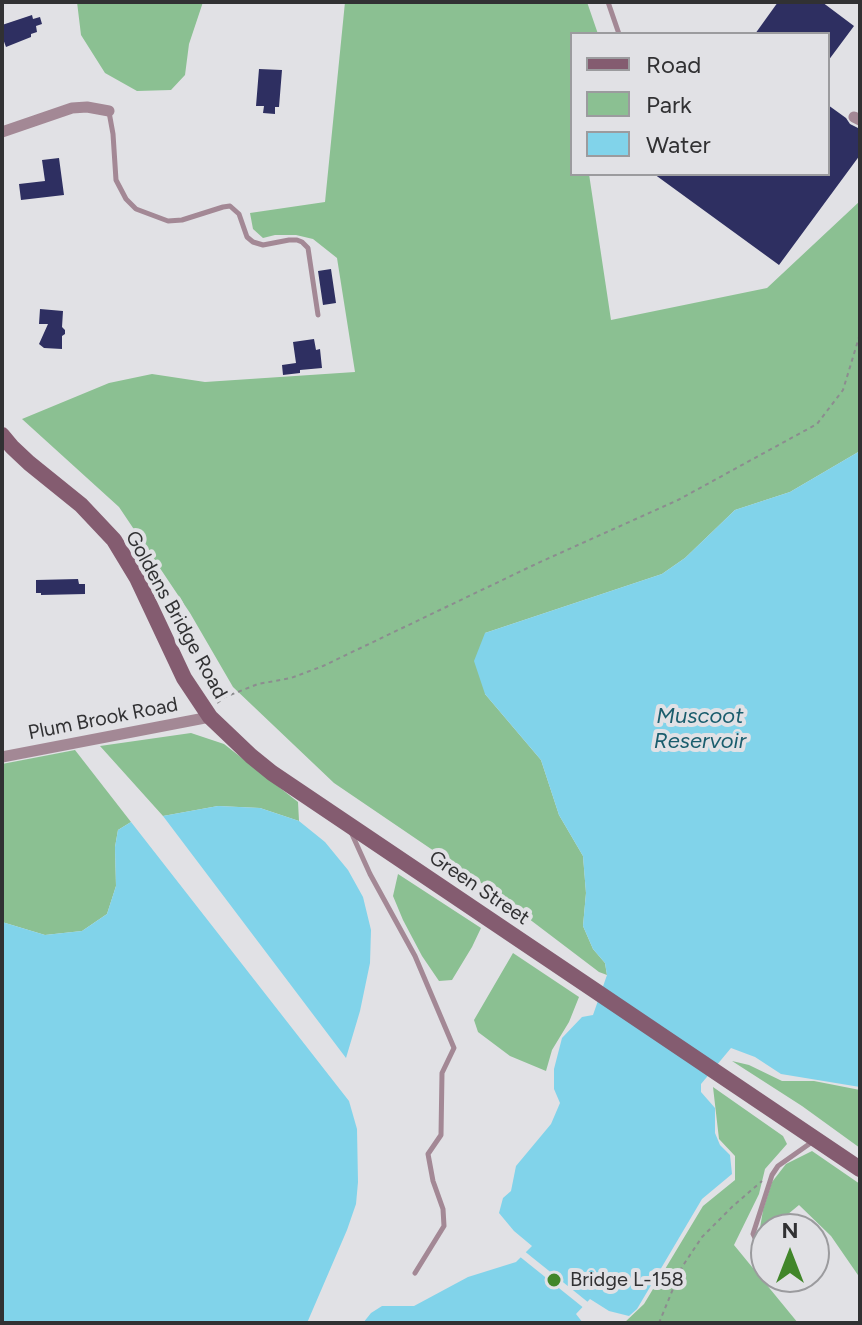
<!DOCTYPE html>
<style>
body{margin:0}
#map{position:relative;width:862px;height:1325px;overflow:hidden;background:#e1e1e5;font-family:Figtree,sans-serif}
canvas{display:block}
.frame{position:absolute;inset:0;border:4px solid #313133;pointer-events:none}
.legend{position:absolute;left:570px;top:32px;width:260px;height:144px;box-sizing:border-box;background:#e1e1e5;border:2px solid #9b9b9e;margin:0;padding:10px 14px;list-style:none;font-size:24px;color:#313133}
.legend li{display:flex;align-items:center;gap:16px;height:40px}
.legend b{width:40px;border:2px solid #9b9b9e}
.north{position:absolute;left:750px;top:1213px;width:80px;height:80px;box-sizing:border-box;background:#e1e1e5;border:2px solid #9b9b9e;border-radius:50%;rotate:0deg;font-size:22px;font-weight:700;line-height:32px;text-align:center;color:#313133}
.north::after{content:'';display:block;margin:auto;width:28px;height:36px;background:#41862a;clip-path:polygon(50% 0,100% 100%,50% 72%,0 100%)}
</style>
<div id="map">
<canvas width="862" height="1325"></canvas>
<div class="frame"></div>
<ul class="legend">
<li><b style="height:10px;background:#845c70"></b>Road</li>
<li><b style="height:22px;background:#8bc092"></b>Park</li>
<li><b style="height:22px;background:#81d3ea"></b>Water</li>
</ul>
<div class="north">N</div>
</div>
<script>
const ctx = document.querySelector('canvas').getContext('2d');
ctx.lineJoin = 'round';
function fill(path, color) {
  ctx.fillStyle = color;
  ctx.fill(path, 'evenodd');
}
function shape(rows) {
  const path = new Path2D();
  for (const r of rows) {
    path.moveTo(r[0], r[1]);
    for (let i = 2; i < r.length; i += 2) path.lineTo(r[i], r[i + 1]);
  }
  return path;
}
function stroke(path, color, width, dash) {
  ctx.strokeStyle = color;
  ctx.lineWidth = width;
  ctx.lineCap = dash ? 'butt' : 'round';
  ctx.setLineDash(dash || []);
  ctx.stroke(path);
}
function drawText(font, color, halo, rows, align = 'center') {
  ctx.font = font + ' Figtree,sans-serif';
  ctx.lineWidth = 8;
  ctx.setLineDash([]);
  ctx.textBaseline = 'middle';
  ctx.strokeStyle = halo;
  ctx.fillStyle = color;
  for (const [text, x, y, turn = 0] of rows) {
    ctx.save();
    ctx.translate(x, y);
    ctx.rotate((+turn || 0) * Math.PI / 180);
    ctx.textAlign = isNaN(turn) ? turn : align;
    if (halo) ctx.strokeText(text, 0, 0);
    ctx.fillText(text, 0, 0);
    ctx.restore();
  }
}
fill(shape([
 [77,2,203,2,189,44,185,75,171,90,137,91,105,73,81,35],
 [345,2,587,2,598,34,572,34,572,174,589,174,611,320,767,288,860,201,860,451,790,492,735,510,685,558,662,574,485,633,485,694,541,760,559,815,583,856,586,893,583,926,593,949,605,963,607,975,599,972,487,887,334,783,233,687,190,613,119,507,22,419,109,383,152,374,205,382,355,372,337,258,313,239,296,235,275,235,263,238,253,229,250,213,325,202],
 [191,733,224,744,298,802,299,821,260,808,218,806,163,816,100,746],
 [75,750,131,822,118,830,115,847,116,886,107,914,82,931,45,935,2,922,2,764],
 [398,874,481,928,472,947,452,980,439,981,422,956,403,920,393,896],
 [513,953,579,997,569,1022,552,1050,546,1071,510,1056,478,1032,474,1020],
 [732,1061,749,1065,782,1081,814,1081,860,1090,860,1148,802,1106],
 [713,1087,783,1136,787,1144,765,1169,759,1194,734,1245,798,1323,624,1323,644,1304,703,1206,735,1180,735,1156,719,1139],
 [812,1151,860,1184,860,1278,831,1236,799,1205,770,1229,766,1229,766,1232,760,1236,760,1228,763,1210,772,1182,786,1164]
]), '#8bc092');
fill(shape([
 [860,451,860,1087,781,1074,755,1057,731,1048,701,1084,701,1092,715,1108,715,1133,720,1145,730,1155,732,1174,702,1199,637,1309,629,1316,609,1311,590,1299,576,1314,583,1323,363,1323,371,1313,382,1306,414,1306,468,1277,516,1262,532,1246,514,1231,499,1213,503,1198,511,1191,516,1166,551,1124,560,1103,554,1089,554,1069,562,1038,582,1017,593,1015,607,975,605,963,593,949,583,926,586,893,583,856,559,815,541,760,485,694,474,661,485,633,662,574,685,558,735,510,790,492],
 [218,806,260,808,299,821,325,842,348,870,363,897,371,930,370,963,360,1011,346,1058,163,816],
 [131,822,349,1101,357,1129,358,1182,356,1204,347,1230,307,1323,2,1323,2,922,45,935,82,931,107,914,116,886,115,847,118,830]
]), '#81d3ea');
fill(shape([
 [523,1250,589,1303,585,1309,519,1256]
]), '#e1e1e5');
fill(shape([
 [778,2,822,2,854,26,828,61,828,34,755,34],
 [32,15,33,19,40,17,42,24,36,26,37,32,31,34,31,37,6,47,2,36,2,25],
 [259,69,282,70,279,107,275,107,275,114,263,113,264,106,256,106],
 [828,105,846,118,850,124,860,129,860,155,779,265,654,174,828,174],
 [59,158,64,195,21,200,19,184,45,181,42,160],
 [331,269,336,303,323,305,318,271],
 [40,309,63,311,62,327,65,330,65,334,62,336,62,349,44,348,39,344,48,324,39,324],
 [314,339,316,350,320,349,322,368,300,370,300,373,283,375,282,365,296,363,293,342],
 [78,579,79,584,85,584,85,594,41,595,41,593,36,593,36,580]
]), '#2e2f61');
stroke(shape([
 [217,703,225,697,258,684,291,678,323,666,538,563,678,500,817,424,843,390,860,334],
 [659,1323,682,1267,702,1237,733,1206,762,1181]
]), '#8c8c8f', 2, [4, 4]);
stroke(shape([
 [608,2,619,34],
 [109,112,113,134,116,180,126,199,136,209,168,221,182,220,223,207,230,206,239,214,247,237,253,242,263,245,289,240,297,240,302,242,308,248,318,315],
 [351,832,370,874,415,956,454,1048,442,1073,441,1135,428,1154,433,1181,443,1209,444,1226,415,1273],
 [758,1244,753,1234,772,1175,778,1166,812,1142]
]), '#a38895', 5);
stroke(shape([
 [854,117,860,120],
 [2,132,72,108,87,107,109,111],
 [2,757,210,717]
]), '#a38895', 11);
stroke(shape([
 [2,435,12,447,29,463,81,505,114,540,137,578,184,678,210,717,251,756,272,773,860,1169]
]), '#845c70', 16);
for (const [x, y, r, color] of [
 [554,1280,8,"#41862a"]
]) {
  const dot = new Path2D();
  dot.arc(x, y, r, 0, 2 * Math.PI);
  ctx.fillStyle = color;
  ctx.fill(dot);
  stroke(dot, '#e1e1e5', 3);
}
drawText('20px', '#313133', '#e1e1e5', [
 ["Goldens Bridge Road",176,615,61],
 ["Plum Brook Road",103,719,-11],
 ["Green Street",479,888,34]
]);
drawText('20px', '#313133', '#e1e1e5', [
 ["Bridge L-158",570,1280]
], 'left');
drawText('italic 22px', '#1a5d6d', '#e1e1e5', [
 ["Muscoot",700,717],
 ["Reservoir",700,742]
]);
</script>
